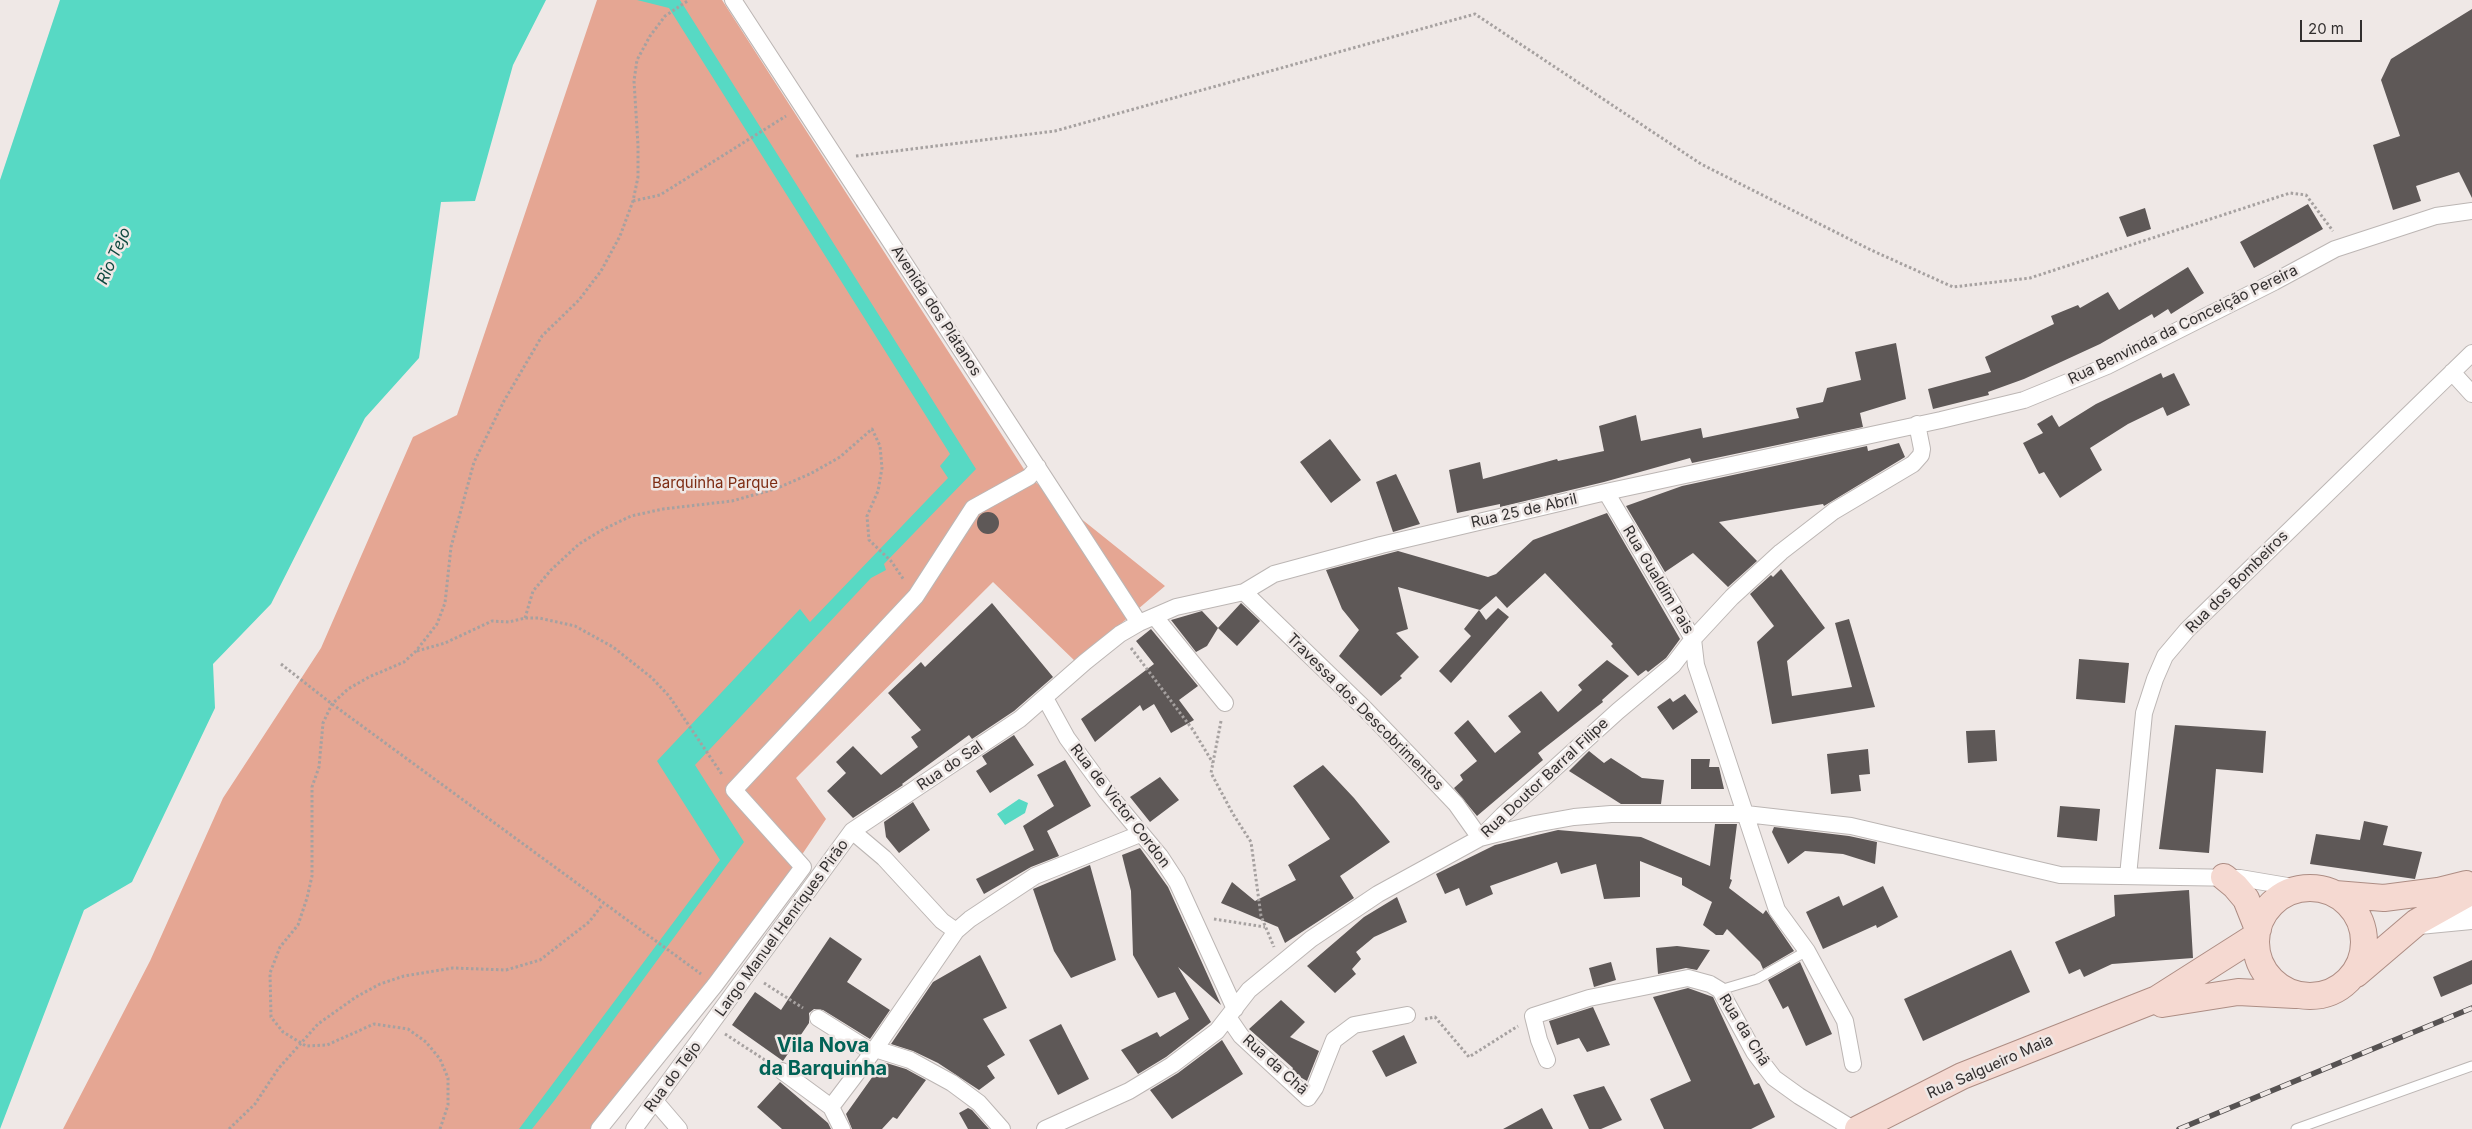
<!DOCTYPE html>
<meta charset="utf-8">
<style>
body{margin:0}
#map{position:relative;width:2472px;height:1129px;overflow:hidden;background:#efe8e6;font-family:Inter,sans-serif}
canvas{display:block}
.scale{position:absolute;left:2300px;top:20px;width:62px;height:22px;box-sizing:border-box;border:2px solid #322f2f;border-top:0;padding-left:6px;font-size:15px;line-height:18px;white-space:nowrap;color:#322f2f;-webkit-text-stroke:4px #efe8e6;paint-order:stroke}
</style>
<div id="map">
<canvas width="2472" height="1129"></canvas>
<div class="scale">20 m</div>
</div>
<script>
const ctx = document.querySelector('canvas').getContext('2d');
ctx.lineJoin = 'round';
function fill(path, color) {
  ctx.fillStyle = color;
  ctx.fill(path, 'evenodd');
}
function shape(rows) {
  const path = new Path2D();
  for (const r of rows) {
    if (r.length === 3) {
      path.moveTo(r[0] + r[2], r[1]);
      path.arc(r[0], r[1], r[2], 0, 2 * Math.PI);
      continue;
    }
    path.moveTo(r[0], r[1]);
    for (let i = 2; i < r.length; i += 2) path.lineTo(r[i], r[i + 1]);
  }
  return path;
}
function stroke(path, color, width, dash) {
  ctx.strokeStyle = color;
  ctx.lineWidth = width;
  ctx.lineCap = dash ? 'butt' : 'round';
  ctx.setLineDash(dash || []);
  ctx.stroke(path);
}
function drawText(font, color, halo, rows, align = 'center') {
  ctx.font = font + ' Inter,sans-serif';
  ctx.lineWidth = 5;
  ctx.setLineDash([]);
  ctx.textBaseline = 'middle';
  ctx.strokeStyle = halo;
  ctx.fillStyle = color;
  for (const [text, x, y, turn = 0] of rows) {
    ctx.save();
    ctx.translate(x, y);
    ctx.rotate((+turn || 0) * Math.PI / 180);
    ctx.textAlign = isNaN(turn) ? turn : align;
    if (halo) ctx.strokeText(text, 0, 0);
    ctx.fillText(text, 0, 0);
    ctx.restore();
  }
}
fill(shape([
 [597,0,722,0,1029,477,1165,586,1076,662,993,582,796,778,826,819,770,902,604,1129,63,1129,150,961,223,798,321,648,413,437,457,415]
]), '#e5a693');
fill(shape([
 [60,0,546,0,513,65,475,201,441,202,419,358,365,418,271,604,213,664,215,708,132,882,84,910,0,1129,0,180],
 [637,0,680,0,976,469,884,564,886,570,871,578,695,765,744,842,554,1101,532,1129,519,1129,720,860,657,761,800,609,810,622,948,478,940,466,950,454,669,8],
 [1019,799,1028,803,1025,813,1005,825,997,814]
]), '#57d9c4');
fill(shape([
 [2472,9,2472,198,2459,172,2416,186,2421,201,2393,210,2373,145,2400,136,2381,80,2391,59],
 [2308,204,2323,229,2254,268,2240,242],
 [2145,208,2151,229,2127,237,2119,217],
 [2188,267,2204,293,2171,314,2168,309,2154,318,2152,314,2100,344,2024,379,1988,392,1989,395,1933,409,1928,389,1991,372,1985,357,2054,324,2051,316,2078,305,2080,308,2108,292,2119,310],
 [1896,343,1906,399,1860,413,1863,427,1692,463,1690,458,1604,482,1500,507,1500,504,1457,513,1449,470,1480,462,1483,479,1557,459,1558,461,1604,451,1599,426,1636,415,1641,441,1701,428,1703,438,1799,418,1796,408,1823,402,1827,388,1861,380,1855,352],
 [2161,373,2163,378,2174,373,2190,405,2167,416,2163,407,2128,424,2090,448,2102,470,2060,498,2044,472,2039,474,2023,443,2043,433,2037,424,2052,415,2059,427,2096,404],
 [1330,439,1361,480,1331,503,1300,462],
 [1899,443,1905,457,1824,506,1823,504,1787,510,1719,522,1757,561,1728,587,1693,553,1665,572,1626,506,1682,486,1867,446,1868,451],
 [1396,474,1420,524,1393,532,1376,482],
 [988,523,11],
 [1607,513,1680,639,1666,658,1648,672,1646,670,1638,676,1611,646,1613,644,1545,573,1507,608,1496,596,1480,610,1398,587,1408,629,1396,633,1419,657,1400,676,1402,678,1381,696,1339,656,1359,630,1342,609,1326,570,1398,551,1488,577,1496,574,1533,540],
 [1781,569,1825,628,1787,661,1792,696,1852,687,1835,623,1849,619,1875,707,1772,724,1757,642,1774,626,1750,594,1771,575,1773,577],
 [992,603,1053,677,1014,711,972,739,969,735,902,784,903,785,853,818,827,791,846,773,836,762,853,746,881,775,918,747,911,737,921,730,888,693,921,662,925,667],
 [1241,603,1260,621,1237,646,1218,628],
 [1498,608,1509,617,1451,683,1439,671,1471,636,1464,629,1479,610,1486,620],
 [1202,611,1218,628,1207,646,1196,652,1171,620],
 [1151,629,1198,686,1179,700,1194,720,1171,733,1154,704,1143,711,1140,705,1095,742,1081,719,1154,664,1136,641],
 [2079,659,2129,663,2125,703,2076,699],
 [1607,660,1629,676,1602,700,1603,702,1538,753,1543,760,1477,816,1454,788,1463,780,1460,775,1477,761,1454,733,1468,720,1495,753,1521,732,1508,716,1541,691,1558,712,1582,690,1578,685],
 [1685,694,1698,712,1673,730,1657,707,1670,698,1673,702],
 [2175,725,2266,731,2263,773,2216,769,2209,853,2159,849],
 [1995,730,1997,761,1968,763,1966,731],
 [1014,735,1034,765,990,793,976,771,987,764,982,756],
 [1868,749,1870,774,1859,775,1861,791,1831,794,1827,754],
 [1589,751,1604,763,1611,758,1642,778,1664,780,1661,804,1621,804,1569,771],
 [1691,759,1710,759,1709,767,1719,767,1724,789,1691,789],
 [1065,760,1091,806,1047,831,1059,856,1031,867,984,894,976,879,1034,850,1023,826,1054,806,1037,775],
 [1323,765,1354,798,1390,842,1340,876,1354,898,1285,943,1278,927,1221,903,1232,882,1255,901,1296,880,1288,865,1330,839,1293,786],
 [1160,777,1179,800,1150,822,1130,797],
 [913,802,930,830,899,853,886,837,884,822],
 [2060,806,2100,809,2097,841,2057,837],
 [2364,821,2388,826,2383,845,2422,852,2415,879,2310,864,2316,834,2360,840],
 [1715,824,1737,824,1730,879,1732,880,1729,888,1763,914,1766,910,1794,951,1763,969,1760,962,1727,929,1723,935,1716,935,1703,925,1712,902,1682,885,1682,878,1640,861,1640,897,1604,899,1596,864,1561,874,1557,862,1490,886,1493,894,1466,906,1459,888,1445,894,1436,874,1495,845,1558,830,1641,837,1710,866],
 [1774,827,1849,836,1877,842,1875,864,1843,854,1805,851,1788,864,1772,832],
 [1140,848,1168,887,1221,1005,1178,967,1211,1022,1166,1057,1138,1074,1121,1050,1157,1032,1160,1037,1189,1019,1175,992,1158,998,1133,955,1131,891,1122,855],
 [1090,865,1116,960,1071,978,1054,951,1033,889],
 [1883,886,1898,917,1877,928,1876,925,1823,949,1806,912,1839,896,1843,906],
 [2189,890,2193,958,2112,964,2084,977,2080,969,2069,974,2055,942,2115,916,2114,895],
 [1397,897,1407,922,1374,937,1356,952,1361,959,1352,969,1356,974,1335,993,1307,966,1364,917],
 [830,937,862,959,847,982,890,1010,870,1039,823,1010,814,1009,809,1013,809,1023,783,1061,732,1025,755,992,781,1010],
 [1677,946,1710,950,1697,970,1686,968,1658,974,1656,948],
 [2011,950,2030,992,1923,1041,1904,999],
 [980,955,1007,1008,983,1019,1005,1055,987,1066,995,1078,979,1090,938,1063,913,1051,891,1044,933,982],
 [2472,960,2472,984,2441,997,2433,977],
 [1611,962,1616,980,1594,987,1589,968],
 [1800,962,1832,1034,1806,1046,1788,1006,1783,1009,1768,980],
 [1688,988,1713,997,1754,1085,1759,1083,1775,1117,1751,1129,1664,1129,1650,1099,1691,1081,1653,997],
 [1281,1000,1305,1022,1290,1037,1319,1051,1307,1081,1300,1077,1292,1070,1293,1068,1249,1029],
 [1593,1007,1610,1045,1587,1052,1579,1038,1557,1045,1549,1021],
 [1061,1024,1089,1079,1058,1095,1029,1040],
 [1404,1035,1417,1063,1386,1077,1372,1051],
 [1222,1040,1243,1074,1172,1119,1150,1090,1178,1073],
 [883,1062,906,1069,926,1080,897,1119,893,1117,882,1129,852,1129,846,1114],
 [780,1082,828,1123,831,1129,782,1129,757,1107],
 [1604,1086,1622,1120,1601,1129,1589,1129,1573,1095],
 [968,1108,972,1110,989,1129,968,1129,959,1113],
 [1542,1108,1553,1129,1503,1129]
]), '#5e5857');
const lane = shape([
 [1720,990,1757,979,1807,951],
 [2296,1129,2472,1066]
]);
const street = shape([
 [733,0,1139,623],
 [2452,372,2472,394],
 [1606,492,1693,639,1696,665,1777,910,1807,951,1845,1021,1853,1064],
 [1244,592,1365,709,1417,763,1456,804,1480,838,1535,824,1574,817,1611,814,1746,814,1851,826,2060,875,2240,878,2305,889],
 [1155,617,1225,703],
 [1045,698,1067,738,1106,791,1160,856,1177,882,1235,1009],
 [852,831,884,858,942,921,956,931],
 [2128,876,2144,713,2155,679,2165,656,2187,630,2472,353],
 [1228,1017,1241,1036,1308,1098,1315,1088,1334,1040,1354,1025,1407,1015],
 [818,1018,872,1052],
 [875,1049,910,1060,952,1083,979,1103,1002,1129],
 [1547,1060,1539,1040,1533,1016,1589,998,1688,978,1710,984,1720,990,1754,1052,1774,1078,1799,1096,1853,1129],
 [782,1071,831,1107,842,1129],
 [655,1101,679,1129],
 [831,1107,875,1049,956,931,970,919,1035,876,1140,834],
 [599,1129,715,985,803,867,734,790,916,596,973,508,1029,477,1038,467],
 [634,1129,852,831,1020,719,1085,662,1120,634,1139,623,1176,607,1244,592,1274,574,1381,545,1606,492,1941,420,2024,400,2107,366,2274,282,2335,249,2436,216,2472,211],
 [1045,1129,1129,1091,1172,1065,1217,1031,1249,990,1311,939,1378,894,1480,838,1503,815,1618,711,1673,665,1693,639,1732,597,1781,552,1834,511,1913,464,1921,455,1922,449,1917,424]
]);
const secondary = shape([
 [2419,922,2472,917]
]);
const primary = shape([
 [2224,877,2235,886,2246,899,2258,929],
 [2310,942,54],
 [2335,894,2384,898,2438,891,2466,884],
 [2356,974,2417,922,2472,891],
 [2162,1004,2238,992,2295,995],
 [1858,1129,1962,1076,2157,999,2256,936]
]);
stroke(lane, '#bcb6b4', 11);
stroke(street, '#bcb6b4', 18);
stroke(secondary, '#bcb6b4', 26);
stroke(primary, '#ad8d84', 28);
stroke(shape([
 [856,156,1055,131,1475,14,1701,164,1871,250,1953,287,2030,278,2290,193,2306,195,2333,231],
 [633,201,660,195,786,116],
 [525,618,533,591,551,570,579,544,602,530,631,516,663,509,732,501,775,489,810,474,840,457,872,429,880,446,882,468,878,491,867,516,869,540,891,561,904,580],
 [1131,648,1193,730,1213,763],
 [417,651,445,643,492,621,509,622,525,618,539,618,575,626,613,647,652,678,669,696,723,776],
 [281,664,332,704,701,974],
 [1221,721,1211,773,1233,814,1251,842,1261,916,1274,947],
 [1214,919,1265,927],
 [764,983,803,1008],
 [1425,1019,1435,1017,1469,1057,1518,1026],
 [725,1034,768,1062],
 [229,1129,255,1104,278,1069,318,1024,356,997,380,984,404,976,453,968,506,970,540,960,589,922,603,904],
 [440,1129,448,1105,448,1078,440,1059,426,1042,408,1029,374,1024,327,1045,306,1046,283,1032,271,1017,270,973,280,947,298,925,307,898,312,876,312,787,319,767,323,723,332,704,348,689,369,677,404,662,416,651,437,624,445,603,451,547,474,462,504,401,542,336,579,300,601,271,620,236,633,201,638,177,638,145,634,81,637,60,650,36,665,16,689,0]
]), '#a6a1a0', 3, [2.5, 2.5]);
stroke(lane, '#fff', 9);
stroke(street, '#fff', 16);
stroke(secondary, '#fff', 24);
stroke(primary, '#f5d9d1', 26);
const rail = shape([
 [2179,1129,2472,1008]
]);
stroke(rail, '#565252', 5.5);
stroke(rail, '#efe8e6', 4, [11]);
drawText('15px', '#322f2f', '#efe8e6', [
 ["Avenida dos Plátanos",936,311,57],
 ["Rua Benvinda da Conceição Pereira",2183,325,-26],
 ["Rua 25 de Abril",1524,511,-13],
 ["Rua Gualdim Pais",1658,580,59],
 ["Rua dos Bombeiros",2237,582,-45],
 ["Travessa dos Descobrimentos",1365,712,45],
 ["Rua do Sal",950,766,-34],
 ["Rua Doutor Barral Filipe",1545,778,-43],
 ["Rua de Victor Cordon",1120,806,52],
 ["Largo Manuel Henriques Pirão",782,928,-54],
 ["Rua da Chã",1744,1030,58],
 ["Rua da Chã",1275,1065,42],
 ["Rua Salgueiro Maia",1990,1067,-24],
 ["Rua do Tejo",673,1077,-53]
]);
drawText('15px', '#7d2c13', '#efe8e6', [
 ["Barquinha Parque",715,483]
]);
drawText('italic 16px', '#0e483f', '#efe8e6', [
 ["Rio Tejo",114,256,-66]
]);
drawText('bold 20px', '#016256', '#efe8e6', [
 ["Vila Nova",823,1046],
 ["da Barquinha",823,1069]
]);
</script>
